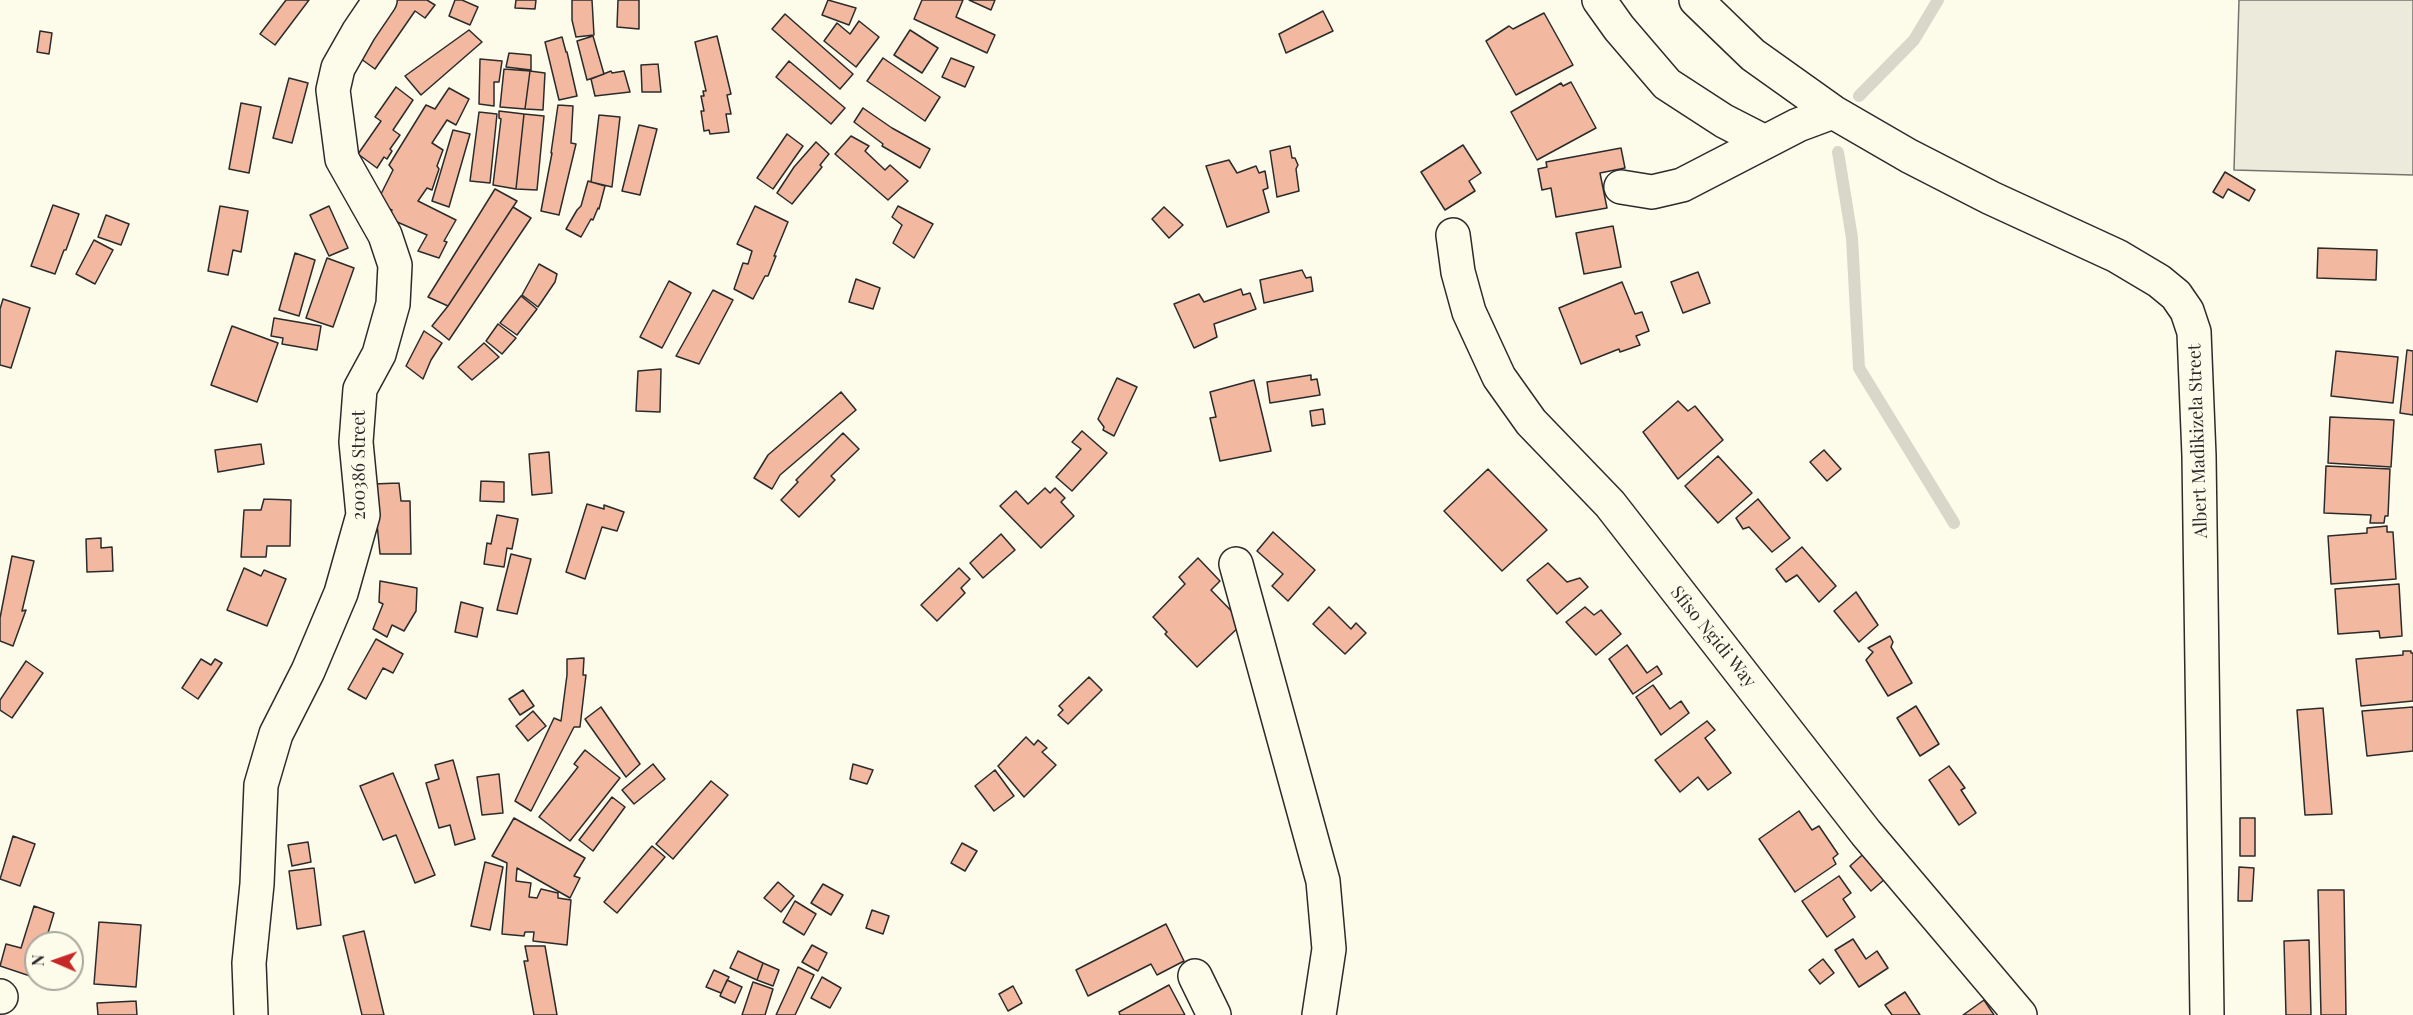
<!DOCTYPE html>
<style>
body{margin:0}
#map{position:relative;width:2413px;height:1015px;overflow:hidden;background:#fdfbea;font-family:"Playfair Display",serif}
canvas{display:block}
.north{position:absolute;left:24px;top:931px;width:60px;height:60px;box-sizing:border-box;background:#fdfbea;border:2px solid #a9a89e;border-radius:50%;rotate:272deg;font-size:16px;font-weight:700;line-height:24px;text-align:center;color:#2b2b2b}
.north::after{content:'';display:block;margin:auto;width:21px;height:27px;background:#c62828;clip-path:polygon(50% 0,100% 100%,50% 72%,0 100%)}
</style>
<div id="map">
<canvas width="2413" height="1015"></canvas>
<div class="north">N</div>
</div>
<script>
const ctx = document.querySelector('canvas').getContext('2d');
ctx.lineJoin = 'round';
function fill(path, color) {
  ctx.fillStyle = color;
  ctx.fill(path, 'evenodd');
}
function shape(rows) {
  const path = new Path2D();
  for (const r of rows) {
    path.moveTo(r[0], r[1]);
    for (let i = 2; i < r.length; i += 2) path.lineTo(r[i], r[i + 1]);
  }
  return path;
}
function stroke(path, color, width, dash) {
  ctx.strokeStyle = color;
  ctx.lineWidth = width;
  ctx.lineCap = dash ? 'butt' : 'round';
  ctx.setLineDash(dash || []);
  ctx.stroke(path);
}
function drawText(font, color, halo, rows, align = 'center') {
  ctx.font = font + ' "Playfair Display",serif';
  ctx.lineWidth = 4.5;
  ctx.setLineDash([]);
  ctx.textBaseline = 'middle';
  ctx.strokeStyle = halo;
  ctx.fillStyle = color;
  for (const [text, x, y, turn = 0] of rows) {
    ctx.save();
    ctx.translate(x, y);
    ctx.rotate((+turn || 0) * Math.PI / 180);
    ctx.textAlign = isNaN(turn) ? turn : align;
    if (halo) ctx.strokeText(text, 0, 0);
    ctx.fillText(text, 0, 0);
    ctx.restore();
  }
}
const green = shape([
 [2239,0,2413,0,2413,175,2234,170,2239,0]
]);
fill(green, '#ecebdb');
stroke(green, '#74746e', 1.5);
stroke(shape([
 [1859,96,1914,40,1938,0],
 [1838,152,1852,238,1859,368,1954,523]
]), '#d8d7c9', 12);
const building = shape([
 [286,0,309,0,275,45,260,34,286,0],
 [396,0,427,0,435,5,425,18,415,11,375,69,357,56,396,0],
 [455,0,462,0,478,7,470,25,449,16,455,0],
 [516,0,536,0,535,9,515,8,516,0],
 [572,0,592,0,594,35,576,37,572,20,572,0],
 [618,0,639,0,639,29,617,27,618,0],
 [828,0,856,8,849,25,822,15,828,0],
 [922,0,963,0,956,17,995,35,987,53,914,19,922,0],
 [969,0,995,0,991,10,969,0],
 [1323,11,1333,31,1286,53,1279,34,1323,11],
 [1544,13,1573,65,1516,95,1486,41,1509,26,1513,29,1544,13],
 [785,14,853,74,840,89,772,29,785,14],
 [859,21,879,37,856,67,824,41,837,23,850,34,859,21],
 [469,30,482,42,421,95,405,76,469,30],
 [910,30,938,48,922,73,894,55,910,30],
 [40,31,52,33,49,54,37,52,40,31],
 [593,36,604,74,587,80,577,41,593,36],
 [717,36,731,94,727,95,731,114,726,114,729,132,710,134,709,130,704,131,703,124,701,111,704,111,701,96,704,96,703,91,706,91,695,42,717,36],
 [562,37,566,52,567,52,577,96,559,100,545,42,562,37],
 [509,53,531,55,531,70,506,67,509,53],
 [883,58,940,97,925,121,867,81,883,58],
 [951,58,974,67,965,87,942,77,951,58],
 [480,59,502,61,499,82,494,82,494,106,479,104,480,59],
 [789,61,845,108,831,124,776,77,789,61],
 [658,64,661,92,642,92,641,65,658,64],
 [504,69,530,71,525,109,500,107,504,69],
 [530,71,545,73,543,110,525,109,530,71],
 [611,71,612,73,624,71,630,92,595,96,591,79,611,71],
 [289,78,308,83,292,143,273,138,289,78],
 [1571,82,1596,128,1537,160,1511,112,1561,83,1563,86,1571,82],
 [396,87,413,100,393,130,400,135,390,149,392,151,387,159,384,157,377,168,358,154,381,121,375,117,396,87],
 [449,88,469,99,456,125,447,120,432,143,443,150,437,166,439,169,432,190,427,188,418,201,456,220,444,241,447,242,439,258,418,251,427,235,388,218,392,210,376,204,393,170,389,165,426,105,435,109,449,88],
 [241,103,261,107,249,173,229,169,241,103],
 [558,105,573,106,571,143,576,144,559,215,541,211,552,153,551,153,558,105],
 [863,108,892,128,930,149,920,168,882,146,883,144,854,122,863,108],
 [499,111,524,114,516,189,493,185,501,119,499,118,499,111],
 [479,112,497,114,490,183,470,181,479,112],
 [524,114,544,116,537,190,516,189,524,114],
 [599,115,620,117,612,187,591,182,599,115],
 [639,125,657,129,640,195,622,191,639,125],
 [453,130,470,134,449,207,432,201,453,130],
 [787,134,803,146,773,189,757,178,787,134],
 [851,136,869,146,865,151,885,170,890,165,908,181,888,200,835,154,851,136],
 [816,142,829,154,820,165,822,167,792,204,777,193,794,167,816,142],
 [1463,145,1481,173,1469,181,1475,191,1445,210,1421,172,1463,145],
 [1290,146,1292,158,1295,158,1298,165,1296,169,1299,191,1277,197,1270,151,1290,146],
 [1621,148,1625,168,1600,173,1607,208,1556,217,1551,188,1542,190,1538,169,1547,167,1546,162,1621,148],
 [1229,160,1237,173,1256,166,1259,173,1265,171,1268,188,1263,190,1269,212,1227,227,1206,166,1229,160],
 [2225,172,2255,190,2249,201,2228,189,2223,198,2213,192,2225,172],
 [588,181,605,186,599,209,598,208,593,220,591,219,581,237,566,229,577,210,581,206,588,181],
 [495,189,517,201,513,207,448,306,428,297,495,189],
 [53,205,79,214,66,250,64,250,55,274,31,266,53,205],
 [220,206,248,211,241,252,233,250,228,275,208,271,220,206],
 [329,206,348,248,329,256,310,215,329,206],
 [755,206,788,222,774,256,776,256,768,276,765,276,753,299,734,289,743,263,748,264,752,251,737,244,755,206],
 [898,206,933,224,914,258,893,243,902,225,892,217,898,206],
 [513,207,531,218,449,340,432,326,448,306,513,207],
 [1164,207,1183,225,1169,238,1152,219,1164,207],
 [106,215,129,224,121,245,98,237,106,215],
 [1613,226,1621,267,1584,274,1576,233,1613,226],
 [94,240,113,250,95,284,76,274,94,240],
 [2318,248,2377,250,2376,280,2317,278,2318,248],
 [295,253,315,260,299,316,279,310,295,253],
 [327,258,354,268,333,327,306,318,327,258],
 [539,264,557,274,555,282,538,307,522,295,539,264],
 [1302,270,1306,278,1311,277,1313,291,1264,303,1260,280,1302,270],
 [1698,272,1710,303,1683,313,1671,282,1698,272],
 [856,279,880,288,873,309,849,302,856,279],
 [669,281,691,293,662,348,640,337,669,281],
 [1622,282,1635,314,1642,312,1649,331,1636,336,1640,345,1620,352,1619,349,1581,364,1559,308,1622,282],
 [1241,289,1243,295,1250,293,1256,309,1214,324,1217,337,1194,348,1174,304,1199,294,1204,302,1241,289],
 [713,290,733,300,699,364,676,356,713,290],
 [521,296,537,309,517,335,500,323,521,296],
 [3,299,30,308,11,368,0,365,0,309,3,299],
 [274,318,321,326,317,350,282,344,283,338,271,336,274,318],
 [498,324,516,338,502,354,486,341,498,324],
 [232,326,278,343,257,402,211,385,232,326],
 [424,331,442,343,431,360,423,379,406,366,424,331],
 [484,343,499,357,472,380,458,367,484,343],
 [2407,350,2413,351,2413,415,2400,413,2407,350],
 [2336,351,2398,357,2393,403,2331,396,2336,351],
 [661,369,660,412,636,411,638,371,661,369],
 [1311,375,1311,380,1317,379,1320,395,1270,403,1267,382,1311,375],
 [1117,378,1137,387,1114,436,1103,430,1104,427,1098,419,1117,378],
 [1254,380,1271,451,1220,461,1210,418,1216,417,1210,392,1254,380],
 [841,392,856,410,780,475,772,489,754,478,768,455,841,392],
 [1678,401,1688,411,1695,406,1723,440,1678,479,1643,432,1678,401],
 [1323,409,1325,424,1312,426,1310,411,1323,409],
 [2330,417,2394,420,2391,467,2328,463,2330,417],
 [1082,431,1107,453,1072,491,1056,477,1081,449,1072,442,1082,431],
 [843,433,859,449,831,476,835,480,799,517,781,500,798,482,796,480,843,433],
 [261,444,264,464,218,472,215,450,261,444],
 [1824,450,1841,469,1827,481,1810,462,1824,450],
 [549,452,552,493,532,495,529,454,549,452],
 [1718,456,1752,493,1718,523,1685,486,1718,456],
 [2326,466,2390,469,2388,516,2385,516,2384,523,2370,523,2371,515,2324,513,2326,466],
 [1488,469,1547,530,1502,571,1444,511,1488,469],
 [481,481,504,482,504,502,480,501,481,481],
 [399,483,401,501,410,501,411,554,380,554,373,484,399,483],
 [1045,488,1050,493,1055,488,1065,498,1061,502,1074,516,1041,548,1000,506,1016,491,1028,504,1045,488],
 [264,499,291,500,290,546,267,546,266,557,241,557,244,510,261,510,264,499],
 [1758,499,1790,538,1772,552,1749,527,1743,529,1736,518,1758,499],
 [587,504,604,509,604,505,624,512,617,531,602,527,585,579,566,572,587,504],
 [497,515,518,519,512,549,507,548,504,567,484,564,487,543,491,544,497,515],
 [2387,526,2387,532,2393,532,2396,579,2331,584,2328,536,2367,533,2367,528,2387,526],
 [1273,532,1315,570,1288,601,1272,586,1283,574,1257,551,1273,532],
 [1001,534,1015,550,983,578,970,563,1001,534],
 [101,538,101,548,112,547,113,571,87,572,86,539,101,538],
 [1802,547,1836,586,1819,602,1797,575,1786,582,1776,569,1802,547],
 [511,554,531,559,517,614,497,610,511,554],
 [12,556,34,561,22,611,26,610,13,646,0,641,0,618,12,556],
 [1198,558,1220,581,1211,590,1243,623,1197,667,1165,634,1167,632,1153,617,1185,584,1179,577,1198,558],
 [1548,563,1567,582,1580,578,1588,587,1557,614,1527,580,1548,563],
 [244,568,261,576,264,570,286,579,267,626,227,610,244,568],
 [959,568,970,579,961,588,965,593,937,621,921,605,959,568],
 [380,581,417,588,416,611,404,631,392,625,387,637,373,629,383,604,379,602,380,581],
 [2399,584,2402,636,2380,638,2379,631,2338,634,2335,589,2399,584],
 [1856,592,1878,625,1859,642,1834,611,1856,592],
 [461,602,483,608,477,637,455,632,461,602],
 [1329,607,1351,629,1356,623,1366,633,1345,654,1313,624,1329,607],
 [1585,607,1594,615,1601,610,1621,634,1596,655,1566,622,1585,607],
 [1890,636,1893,642,1891,647,1912,683,1888,696,1866,660,1873,652,1868,648,1890,636],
 [376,639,403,654,393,673,383,668,366,699,348,689,376,639],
 [1627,645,1647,673,1657,666,1662,674,1633,694,1609,659,1627,645],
 [2403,651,2411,651,2411,653,2413,653,2413,701,2361,706,2356,659,2403,655,2403,651],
 [584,658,583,675,586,675,580,727,574,727,531,811,515,801,554,718,561,721,567,675,567,659,584,658],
 [201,659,211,665,215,659,222,663,198,699,182,688,201,659],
 [26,661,43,673,12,718,0,710,0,700,26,661],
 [1089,677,1102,690,1068,724,1058,715,1063,710,1059,706,1089,677],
 [1653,685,1670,709,1681,701,1689,713,1661,735,1636,697,1653,685],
 [523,690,534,706,520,715,509,699,523,690],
 [1916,706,1939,744,1920,756,1897,718,1916,706],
 [601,707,640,764,626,777,585,719,601,707],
 [2413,707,2413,751,2367,756,2362,711,2413,707],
 [2323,708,2332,814,2305,815,2297,710,2323,708],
 [533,711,546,726,528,741,516,726,533,711],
 [1707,721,1715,730,1705,738,1731,773,1708,790,1698,777,1680,792,1655,760,1707,721],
 [1026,737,1034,745,1038,740,1047,748,1042,752,1056,765,1024,797,998,766,1026,737],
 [585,750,620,778,570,841,539,817,578,767,574,764,585,750],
 [453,760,475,839,455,845,450,825,439,828,426,783,439,779,435,765,453,760],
 [653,764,665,779,634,804,622,790,653,764],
 [853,764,873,770,867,784,850,779,853,764],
 [1949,766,1965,788,1961,790,1976,813,1959,825,1929,780,1949,766],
 [995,770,1014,796,994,811,975,786,995,770],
 [393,773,435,875,415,883,396,835,383,840,360,786,393,773],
 [499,774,503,813,482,815,477,777,499,774],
 [711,781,728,795,673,859,656,844,711,781],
 [612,797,625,807,593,851,579,840,612,797],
 [1799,811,1812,830,1819,826,1838,854,1833,858,1836,864,1795,892,1759,839,1799,811],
 [514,818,585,858,574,876,580,878,570,898,517,868,516,881,531,883,529,897,537,898,541,889,558,893,558,898,571,900,567,945,533,941,534,932,525,932,524,936,502,934,507,863,492,856,514,818],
 [2240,818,2255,818,2255,856,2240,856,2240,818],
 [13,836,35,844,20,886,0,879,13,836],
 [308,842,311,862,292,866,288,845,308,842],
 [962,843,977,851,965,871,951,863,962,843],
 [652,846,665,857,617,913,604,902,652,846],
 [1870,848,1892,873,1871,891,1850,866,1870,848],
 [485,862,503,867,490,930,471,926,485,862],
 [2239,867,2254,868,2252,901,2238,901,2239,867],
 [314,868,321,925,297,929,289,871,314,868],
 [1839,876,1851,893,1843,899,1855,917,1827,937,1802,901,1839,876],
 [778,882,794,896,781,912,764,898,778,882],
 [823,884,843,895,831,915,811,903,823,884],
 [2318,890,2344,890,2346,1015,2321,1015,2318,890],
 [795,901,816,914,804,935,783,922,795,901],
 [34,906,54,913,45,943,36,943,36,978,0,966,6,944,21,948,34,906],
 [872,910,889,916,883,934,866,928,872,910],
 [99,922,141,925,136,987,94,984,99,922],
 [1166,924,1184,961,1157,975,1151,964,1088,996,1076,970,1166,924],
 [364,931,373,969,384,1015,362,1015,343,936,364,931],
 [1853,939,1866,959,1877,951,1888,968,1859,987,1835,950,1853,939],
 [2309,940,2311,1015,2286,1015,2284,941,2309,940],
 [812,945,827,953,818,971,802,962,812,945],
 [525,946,545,946,557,1015,534,1015,524,961,528,961,525,946],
 [738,951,763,963,757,980,730,968,738,951],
 [1823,959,1834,973,1820,984,1809,970,1823,959],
 [763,963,779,970,773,986,757,980,763,963],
 [798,967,814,975,795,1015,776,1015,798,967],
 [714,970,729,977,721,993,706,987,714,970],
 [822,977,841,988,830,1008,811,998,822,977],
 [727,980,742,987,735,1003,720,996,727,980],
 [753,982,773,989,765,1015,742,1015,753,982],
 [1169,985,1185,1015,1120,1015,1119,1012,1169,985],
 [1013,986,1022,1003,1008,1011,999,994,1013,986],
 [1905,992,1920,1015,1892,1015,1885,1005,1905,992],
 [1984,1000,1994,1015,1963,1015,1984,1000],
 [136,1001,137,1015,98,1015,97,1003,136,1001]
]);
fill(building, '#f2b8a0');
stroke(building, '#2b2b2b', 1.5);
const minor = shape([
 [1599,0,1619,28,1667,84,1724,121,1765,142],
 [1696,0,1753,55,1833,112,1909,156,1991,198,2117,256,2159,281,2176,295,2187,311,2194,332,2199,456,2207,1015],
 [1621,187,1652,192,1682,185,1798,125,1833,112],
 [1453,235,1458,272,1469,312,1499,377,1531,422,1610,504,1866,833,2020,1015],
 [1236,564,1323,881,1329,949,1319,1015],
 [1195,976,1214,1015],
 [0,996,1,997],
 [251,1015,249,963,257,884,261,785,276,734,308,671,341,593,363,515,356,442,360,389,379,354,393,304,395,265,385,235,342,159,333,90,338,68,359,31,380,0]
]);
stroke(minor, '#2b2b2b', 36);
stroke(minor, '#fdfbea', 33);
drawText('18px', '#2b2b2b', '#fdfbea', [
 ["Albert Madikizela Street",2198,441,-92],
 ["200386 Street",359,465,-90],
 ["Sfiso Ngidi Way",1713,637,51]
]);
</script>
